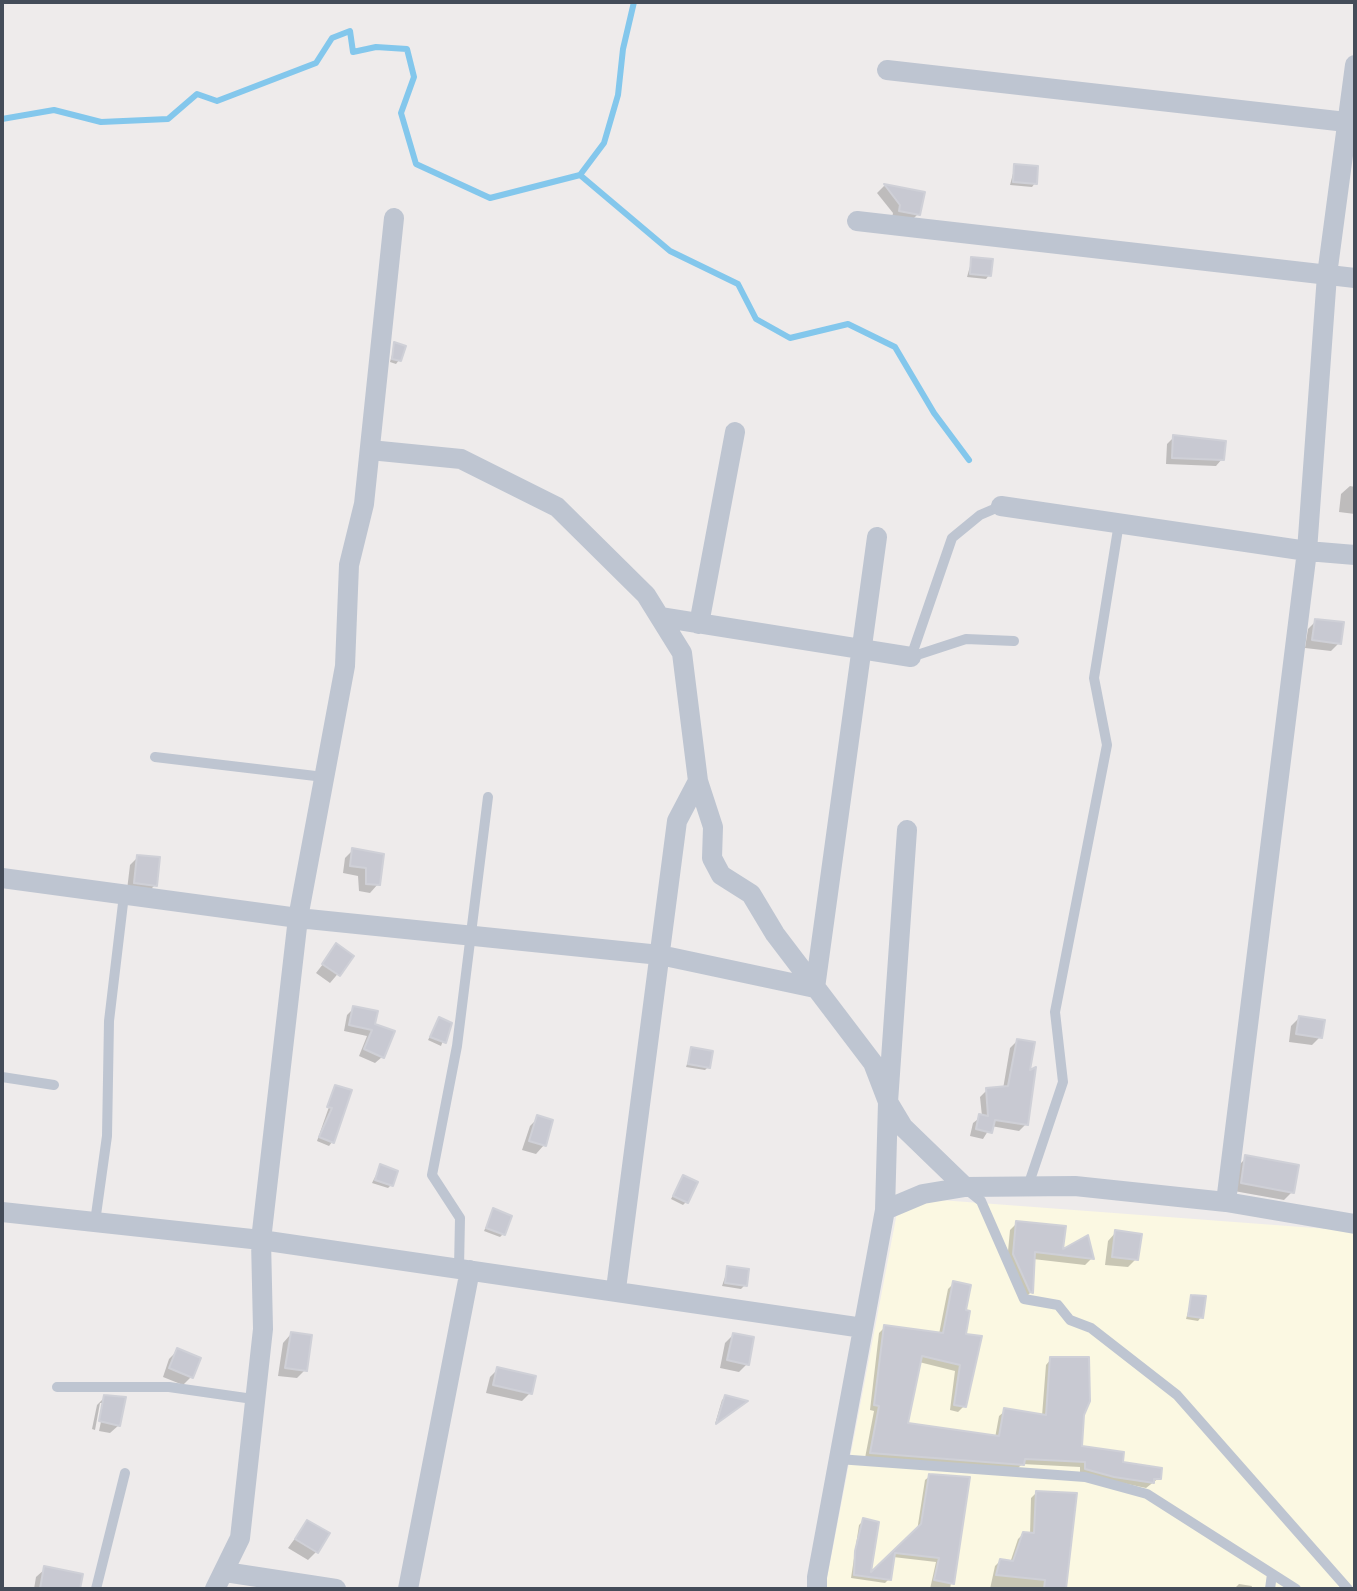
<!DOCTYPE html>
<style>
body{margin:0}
#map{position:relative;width:1357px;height:1591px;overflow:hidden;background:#eeebeb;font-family:"Space Grotesk",sans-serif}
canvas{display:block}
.frame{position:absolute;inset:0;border:4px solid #444c59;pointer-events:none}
</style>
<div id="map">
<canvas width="1357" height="1591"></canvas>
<div class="frame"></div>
</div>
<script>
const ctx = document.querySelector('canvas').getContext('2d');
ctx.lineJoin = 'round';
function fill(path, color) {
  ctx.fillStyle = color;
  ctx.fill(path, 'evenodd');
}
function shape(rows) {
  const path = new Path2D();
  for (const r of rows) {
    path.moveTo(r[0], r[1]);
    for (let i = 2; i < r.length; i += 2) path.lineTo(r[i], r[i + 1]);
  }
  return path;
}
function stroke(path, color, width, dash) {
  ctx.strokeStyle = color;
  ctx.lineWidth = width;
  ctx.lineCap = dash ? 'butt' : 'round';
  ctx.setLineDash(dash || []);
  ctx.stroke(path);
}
fill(shape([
 [900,1197,1355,1231,1355,1589,825,1589]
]), '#fbf8e2');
fill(shape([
 [1015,166,1035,183,1032,187,1010,185],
 [884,186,922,194,918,214,910,222,892,218,893,213,877,193],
 [972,259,989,275,986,279,967,277],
 [395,344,399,360,396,364,390,362],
 [1174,437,1222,459,1216,466,1166,464,1167,444],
 [1350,486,1355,487,1355,514,1339,512,1341,494],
 [1316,621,1339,643,1331,651,1305,648,1308,629],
 [353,850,382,856,378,884,370,893,359,891,358,876,343,873,345,858],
 [138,857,155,885,147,893,127,890,130,865],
 [337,946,352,957,330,983,316,973],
 [354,1008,373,1025,382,1057,375,1063,359,1056,367,1036,344,1031,347,1015],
 [1299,1018,1320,1037,1312,1045,1289,1042,1291,1026],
 [439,1019,449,1024,441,1046,428,1040],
 [1017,1041,1027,1074,1026,1124,1019,1131,991,1126,983,1139,970,1136,973,1123,982,1116,980,1097,987,1090,1003,1089,1010,1048],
 [692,1049,708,1067,705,1070,686,1067],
 [336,1087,332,1142,329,1146,317,1141],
 [538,1118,551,1122,544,1145,536,1154,522,1150,530,1126],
 [1246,1158,1292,1192,1284,1200,1234,1191,1238,1166],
 [380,1167,391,1185,388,1188,372,1183],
 [683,1177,687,1201,683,1205,671,1199],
 [493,1211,503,1234,500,1237,484,1231],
 [1017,1223,1061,1253,1092,1258,1085,1265,1033,1259,1031,1292,1025,1298,1007,1262,1010,1230],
 [1116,1232,1136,1259,1128,1267,1105,1265,1108,1241],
 [728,1268,745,1285,741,1289,722,1286],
 [954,1283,963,1312,964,1406,958,1412,950,1410,955,1371,919,1362,906,1424,995,1438,999,1416,1005,1411,1042,1416,1046,1365,1051,1359,1082,1415,1080,1448,1159,1478,1146,1488,1080,1474,1080,1467,1022,1464,1017,1469,865,1458,874,1411,870,1410,879,1333,885,1327,939,1334,948,1289],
 [1192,1297,1201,1317,1198,1321,1186,1319],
 [291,1334,305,1370,297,1378,278,1376,283,1343],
 [733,1335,747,1364,739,1372,720,1368,725,1343],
 [177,1351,191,1377,183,1385,163,1377,169,1359],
 [498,1369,530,1393,522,1401,486,1393,490,1377],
 [105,1397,119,1425,110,1433,99,1431,105,1403,100,1403,95,1430,92,1429,97,1405],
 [725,1397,742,1405,715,1424,722,1400],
 [930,1476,967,1478,950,1589,930,1589,936,1562,893,1557,889,1579,885,1583,851,1578,859,1525,864,1520,877,1523,868,1578,917,1531,925,1480],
 [1036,1493,1065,1589,990,1589,995,1566,1000,1561,1010,1563,1018,1539,1023,1534,1030,1535,1031,1498],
 [307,1522,316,1552,308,1560,288,1548],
 [45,1569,78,1589,34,1589,36,1577],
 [1239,1584,1252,1586,1251,1589,1234,1589]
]), '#0003');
stroke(shape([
 [2,119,54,110,101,122,168,119,197,94,217,101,316,63,332,38,350,31,353,52,376,47,407,49,414,77,401,113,416,164,490,198,580,175,604,143,618,95,623,49,634,2],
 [580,175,670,251,738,284,756,319,790,338,848,324,895,347,934,413,969,460]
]), '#83c7ec', 6);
const building = shape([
 [1014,164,1038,166,1037,184,1013,182,1014,164],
 [884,184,925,192,920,215,899,211,900,205,884,184],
 [971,257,993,259,991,276,970,274,971,257],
 [394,342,406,346,401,361,392,359,394,342],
 [1173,435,1226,441,1224,460,1172,458,1173,435],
 [1315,619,1344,622,1341,644,1312,640,1315,619],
 [352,848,384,854,380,885,366,884,366,868,350,866,352,848],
 [137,855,160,857,157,886,134,883,137,855],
 [336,943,354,956,340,976,322,964,336,943],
 [353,1006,378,1011,375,1024,395,1031,384,1058,364,1049,372,1030,349,1025,353,1006],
 [1299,1016,1325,1020,1322,1038,1296,1034,1299,1016],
 [439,1017,452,1023,446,1043,430,1037,439,1017],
 [1017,1039,1035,1042,1030,1070,1036,1067,1028,1125,995,1120,992,1133,976,1129,979,1114,988,1116,986,1088,1008,1086,1017,1039],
 [691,1047,713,1051,710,1068,688,1064,691,1047],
 [335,1085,352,1090,334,1143,319,1137,332,1108,327,1107,335,1085],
 [537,1115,553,1120,546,1146,529,1141,537,1115],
 [1245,1155,1299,1165,1294,1193,1241,1183,1245,1155],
 [380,1164,398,1171,393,1186,375,1180,380,1164],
 [683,1175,698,1182,688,1203,673,1196,683,1175],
 [493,1208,512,1216,505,1235,486,1228,493,1208],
 [1016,1221,1066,1226,1063,1249,1088,1235,1094,1259,1035,1252,1033,1293,1030,1292,1013,1254,1016,1221],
 [1115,1230,1142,1234,1138,1260,1112,1257,1115,1230],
 [727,1266,749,1269,747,1286,725,1283,727,1266],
 [953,1281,971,1285,966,1310,970,1311,966,1334,982,1336,966,1407,954,1405,960,1365,922,1356,908,1423,999,1436,1004,1408,1046,1415,1050,1357,1089,1357,1090,1401,1084,1415,1082,1446,1124,1452,1123,1462,1162,1468,1161,1479,1154,1479,1154,1483,1114,1477,1085,1469,1085,1462,1025,1459,1024,1465,870,1453,879,1406,874,1405,884,1325,943,1333,953,1281],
 [1191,1295,1206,1296,1203,1318,1188,1316,1191,1295],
 [291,1332,312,1335,307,1371,285,1368,291,1332],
 [733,1333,754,1337,749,1365,727,1360,733,1333],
 [177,1348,201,1358,193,1378,169,1368,177,1348],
 [497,1367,536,1376,532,1394,493,1385,497,1367],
 [104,1395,126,1397,120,1426,99,1421,104,1395],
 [725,1395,748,1401,716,1424,725,1395],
 [929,1474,970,1477,954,1584,934,1580,939,1558,895,1553,891,1580,854,1575,855,1551,863,1518,879,1522,871,1572,921,1524,929,1474],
 [1036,1491,1077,1493,1066,1589,1044,1589,1045,1580,996,1575,1000,1559,1013,1561,1023,1532,1034,1533,1036,1491],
 [307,1520,330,1533,318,1553,295,1539,307,1520],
 [44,1566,83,1574,80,1589,40,1589,44,1566]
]);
fill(building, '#c8c9d2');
stroke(building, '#cfd0d7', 2);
stroke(shape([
 [911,657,952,538,980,515,1001,506],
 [911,657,966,639,1014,641],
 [155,757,324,777],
 [2,1077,54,1085],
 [1028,1186,1063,1082,1055,1012,1107,745,1094,678,1119,523],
 [966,1189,981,1201,1024,1299,1058,1305,1070,1320,1091,1328,1177,1395,1348,1589],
 [95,1222,107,1136,109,1021,124,895],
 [459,1268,460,1218,432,1175,457,1046,488,797],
 [57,1387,169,1387,253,1399],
 [838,1459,1085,1477,1147,1494,1296,1589],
 [96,1589,125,1473],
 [1270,1589,1272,1574]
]), '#bec5d1', 10);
stroke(shape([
 [887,70,1355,123],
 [857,221,1355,278],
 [370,450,461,459,557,507,646,595,682,653,698,781,713,827,712,858,721,875,751,894,775,934,873,1063,888,1102,903,1127,965,1187],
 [1001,506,1307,551,1355,555],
 [660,617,911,657],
 [699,624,735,432],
 [2,878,298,918,660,955,815,988,877,537],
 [1226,1202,1307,551,1327,275,1355,65],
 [885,1210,923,1194,965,1187,1075,1186,1226,1202,1355,1224],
 [2,1212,261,1240,863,1328],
 [616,1289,677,821,698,781],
 [225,1572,336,1589],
 [215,1589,240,1538,263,1329,261,1240,298,918,345,666,349,565,364,504,394,218],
 [408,1589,470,1270],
 [817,1589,817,1577,885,1210,888,1102,907,830]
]), '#bec5d1', 20);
</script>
